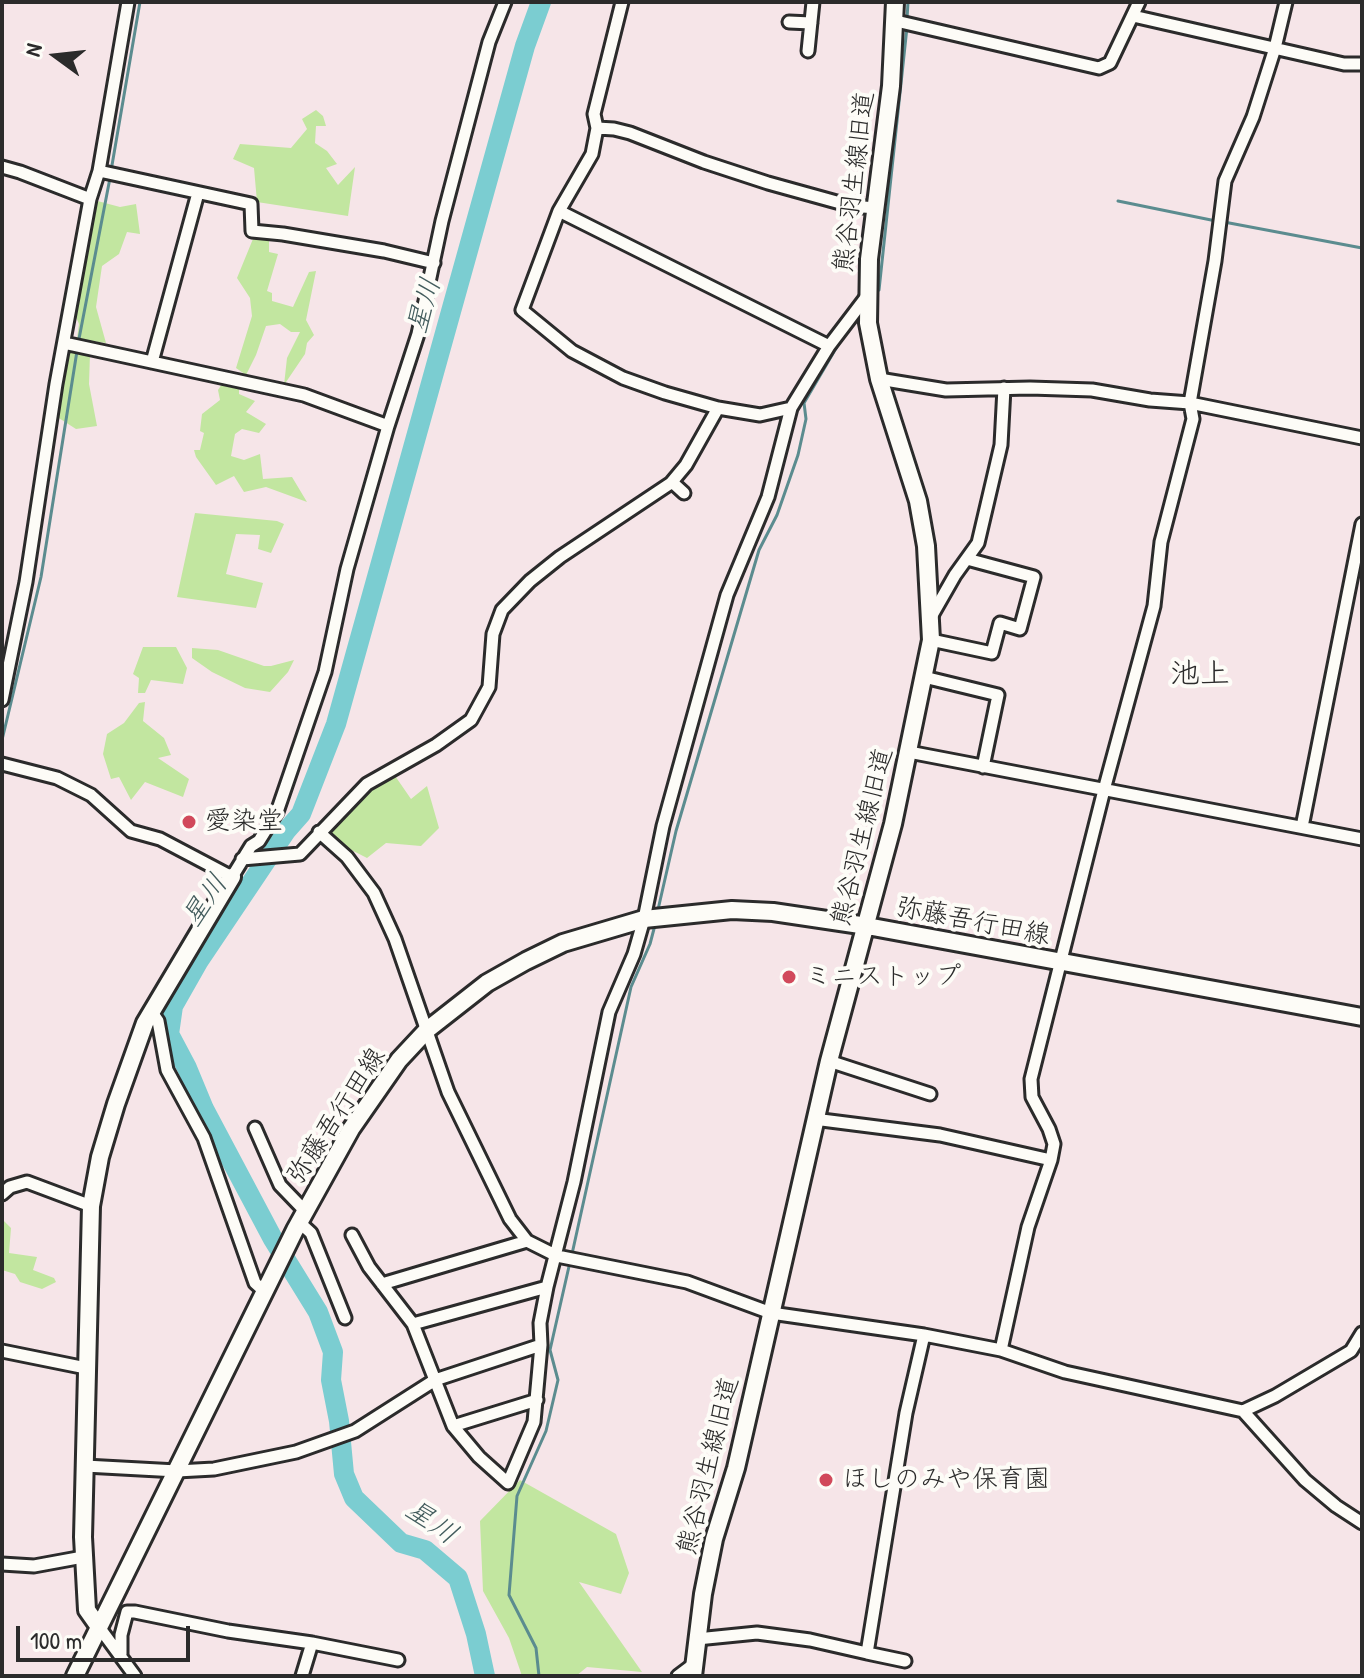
<!DOCTYPE html>
<meta charset="utf-8">
<style>
body{margin:0}
#map{position:relative;width:1364px;height:1678px;overflow:hidden;background:#f6e5e8;font-family:"Patrick Hand",sans-serif}
canvas{display:block}
.frame{position:absolute;inset:0;border:4px solid #2b2b2b;pointer-events:none}
.north{position:absolute;left:16px;top:16px;width:80px;height:80px;-webkit-text-stroke:6px #fdfcf7;paint-order:stroke;rotate:285deg;font-size:22px;font-weight:700;line-height:32px;text-align:center;color:#2b2b2b}
.north::after{content:'';display:block;margin:auto;width:28px;height:36px;background:#2b2b2b;clip-path:polygon(50% 0,100% 100%,50% 72%,0 100%)}
.scale{position:absolute;left:16px;top:1626px;width:174px;height:36px;box-sizing:border-box;border:4px solid #2b2b2b;border-top:0;padding-left:10px;font-size:24px;line-height:28px;white-space:nowrap;color:#2b2b2b;-webkit-text-stroke:6px #fdfcf7;paint-order:stroke}
</style>
<div id="map">
<canvas width="1364" height="1678"></canvas>
<div class="frame"></div>
<div class="north">N</div>
<div class="scale">100 m</div>
</div>
<script>
const ctx = document.querySelector('canvas').getContext('2d');
ctx.lineJoin = 'round';
function fill(path, color) {
  ctx.fillStyle = color;
  ctx.fill(path, 'evenodd');
}
function shape(rows) {
  const path = new Path2D();
  for (const r of rows) {
    path.moveTo(r[0], r[1]);
    for (let i = 2; i < r.length; i += 2) path.lineTo(r[i], r[i + 1]);
  }
  return path;
}
function stroke(path, color, width, dash) {
  ctx.strokeStyle = color;
  ctx.lineWidth = width;
  ctx.lineCap = dash ? 'butt' : 'round';
  ctx.setLineDash(dash || []);
  ctx.stroke(path);
}
function drawText(font, color, halo, rows, align = 'center') {
  ctx.font = font + ' "Patrick Hand","Klee One",sans-serif';
  ctx.lineWidth = 8;
  ctx.setLineDash([]);
  ctx.textBaseline = 'middle';
  ctx.strokeStyle = halo;
  ctx.fillStyle = color;
  for (const [text, x, y, turn = 0] of rows) {
    ctx.save();
    ctx.translate(x, y);
    ctx.rotate((+turn || 0) * Math.PI / 180);
    ctx.textAlign = isNaN(turn) ? turn : align;
    if (halo) ctx.strokeText(text, 0, 0);
    ctx.fillText(text, 0, 0);
    ctx.restore();
  }
}
fill(shape([
 [316,110,323,116,326,126,316,126,315,143,327,151,337,164,326,168,338,185,355,167,348,216,257,202,254,168,233,159,240,144,291,148,307,129,302,119],
 [90,199,120,207,136,204,140,234,127,232,119,254,102,266,96,307,106,343,77,339,79,324,73,310],
 [255,234,269,238,269,252,278,254,267,291,272,293,272,301,293,307,309,272,316,271,306,320,314,335,307,343,305,354,284,385,287,358,300,332,291,332,280,324,266,326,256,355,246,375,236,368,252,316,250,298,237,278],
 [74,347,90,354,89,384,97,426,76,429,51,413,61,357],
 [229,373,239,381,239,394,255,401,246,412,266,424,259,433,242,429,235,434,231,456,244,460,260,454,263,479,292,477,307,502,266,487,244,492,234,476,216,485,196,457,194,450,200,450,204,433,200,431,202,414,220,400,218,390],
 [195,513,277,521,284,524,271,553,258,549,260,535,236,534,226,574,263,583,256,608,177,597],
 [143,647,176,647,187,668,183,684,151,680,145,693,138,693,139,678,133,674],
 [192,648,218,650,264,666,271,666,294,660,288,672,270,692,245,688,212,672,192,658],
 [145,702,143,721,164,738,171,755,158,758,189,779,183,797,145,782,131,800,119,777,111,779,103,754,107,734,124,723,139,703],
 [391,770,411,799,427,786,439,828,421,846,386,843,367,858,324,836,338,813],
 [2,1219,11,1228,9,1253,37,1257,33,1270,54,1278,56,1282,42,1289,20,1282,15,1274,2,1270],
 [520,1480,616,1534,629,1573,621,1594,579,1582,642,1672,587,1667,576,1676,522,1676,509,1638,483,1591,480,1521]
]), '#c2e6a0');
stroke(shape([
 [907,19,908,2],
 [111,171,140,2],
 [1118,201,1216,221],
 [1224,222,1362,248],
 [879,290,907,27],
 [78,344,110,178],
 [2,740,41,577,77,351],
 [657,914,676,831,759,550,777,515,798,455,806,419,804,403,842,338],
 [572,1254,631,987,650,944,655,925],
 [539,1676,536,1648,509,1595,517,1496,546,1431,558,1380,550,1350,570,1262]
]), '#5b8c8f', 3);
stroke(shape([
 [485,1676,476,1634,458,1578,425,1550,401,1543,354,1498,344,1474,339,1421,331,1380,333,1352,318,1312,273,1239,204,1109,187,1068,169,1034,173,1006,198,962,286,831,301,814,336,724,525,46,541,2]
]), '#7bcdd1', 20);
const street = shape([
 [622,2,594,114,597,128,592,154,559,211,522,310,572,351,623,378,665,393,718,408,760,415,791,408],
 [1133,16,1344,64,1362,64],
 [896,21,1099,68,1110,63,1139,2],
 [789,22,811,23],
 [808,51,813,2],
 [597,128,614,129,630,133,704,162,768,183,851,206,876,208],
 [2,167,20,172,90,199],
 [99,171,251,204,252,231,283,234,384,251,434,263],
 [559,211,829,346],
 [64,343,304,395,388,426],
 [152,362,198,193],
 [879,379,946,390,1030,388,1092,390,1150,400,1190,403,1362,438],
 [672,482,684,493],
 [931,617,955,575,978,543,1001,445,1004,388],
 [931,640,992,653,1000,623,1020,629,1034,577,967,559],
 [924,677,998,695,983,767],
 [2,700,26,582,56,384,90,199,99,171,128,2],
 [909,752,1362,839],
 [2,764,57,778,91,795,131,831,160,839,232,877,251,846,259,841,277,812,325,672,347,569,388,426,418,334,442,221,489,42,505,2],
 [1302,827,1362,524],
 [319,832,347,857,374,893,395,939,448,1092,510,1219,527,1241,557,1256,687,1282,771,1313,924,1335,1001,1350,1065,1372,1243,1411,1305,1480,1336,1506,1362,1523],
 [242,859,300,854,367,784,436,745,471,720,489,687,493,634,502,610,530,581,560,557,671,483,686,465,718,408],
 [151,1011,158,1021,167,1070,204,1138,255,1283,265,1292],
 [829,1061,930,1094],
 [814,1119,940,1135,1051,1160],
 [255,1128,280,1185,305,1211],
 [2,1194,10,1187,27,1182,91,1206],
 [299,1222,311,1233,345,1318],
 [352,1235,369,1267,413,1324],
 [382,1284,527,1241],
 [541,1345,534,1422,508,1483,479,1457,453,1426,413,1324,547,1287],
 [1001,1350,1028,1227,1051,1160,1054,1144,1049,1129,1032,1097,1031,1079,1104,790,1154,606,1161,542,1193,419,1190,403,1215,261,1225,181,1253,117,1275,48,1286,2],
 [2,1351,86,1368],
 [1243,1411,1275,1396,1351,1351,1362,1333],
 [453,1426,537,1400],
 [85,1466,177,1471,214,1469,296,1452,355,1431,435,1380,541,1345,540,1323,547,1287,574,1182,609,1012,634,954,644,919,663,826,727,595,768,497,791,408,829,346,867,296],
 [2,1564,34,1566,83,1557],
 [99,1627,135,1676],
 [697,1639,757,1633,810,1640,867,1653,906,1413,924,1335],
 [867,1653,905,1661],
 [121,1654,121,1635,127,1612,135,1612,228,1631,312,1643,398,1660],
 [302,1676,312,1643],
 [678,1676,694,1664]
]);
const secondary = shape([
 [99,1627,87,1610,83,1537,91,1206,100,1157,116,1104,145,1023,232,877],
 [75,1676,295,1230,351,1129,399,1060,427,1030,487,983,526,961,563,943,644,919,732,910,773,912,867,926,1362,1017],
 [693,1676,703,1594,714,1539,736,1468,829,1061,893,824,931,640,926,546,918,501,879,379,868,323,869,259,891,86,895,2]
]);
stroke(street, '#2b2b2b', 17);
stroke(secondary, '#2b2b2b', 22);
stroke(street, '#fdfcf7', 11);
stroke(secondary, '#fdfcf7', 16);
for (const [x, y, r, color] of [
 [189,822,8,"#d1495b"],
 [789,977,8,"#d1495b"],
 [826,1480,8,"#d1495b"]
]) {
  const dot = new Path2D();
  dot.arc(x, y, r, 0, 2 * Math.PI);
  ctx.fillStyle = color;
  ctx.fill(dot);
  stroke(dot, '#fdfcf7', 3);
}
drawText('26px', '#2b2b2b', '#fdfcf7', [
 ["熊谷羽生線旧道",855,182,-83],
 ["熊谷羽生線旧道",863,837,-76],
 ["弥藤吾行田線",973,922,11],
 ["弥藤吾行田線",337,1116,-57],
 ["熊谷羽生線旧道",709,1466,-76]
]);
drawText('26px', '#2b2b2b', '#fdfcf7', [
 ["愛染堂",205,822],
 ["ミニストップ",805,977],
 ["ほしのみや保育園",842,1480]
], 'left');
drawText('italic 28px', '#435c5d', '#fdfcf7', [
 ["星川",425,306,-74],
 ["星川",206,901,-55],
 ["星川",431,1523,34]
]);
drawText('30px', '#2b2b2b', '#fdfcf7', [
 ["池上",1200,675]
]);
</script>
